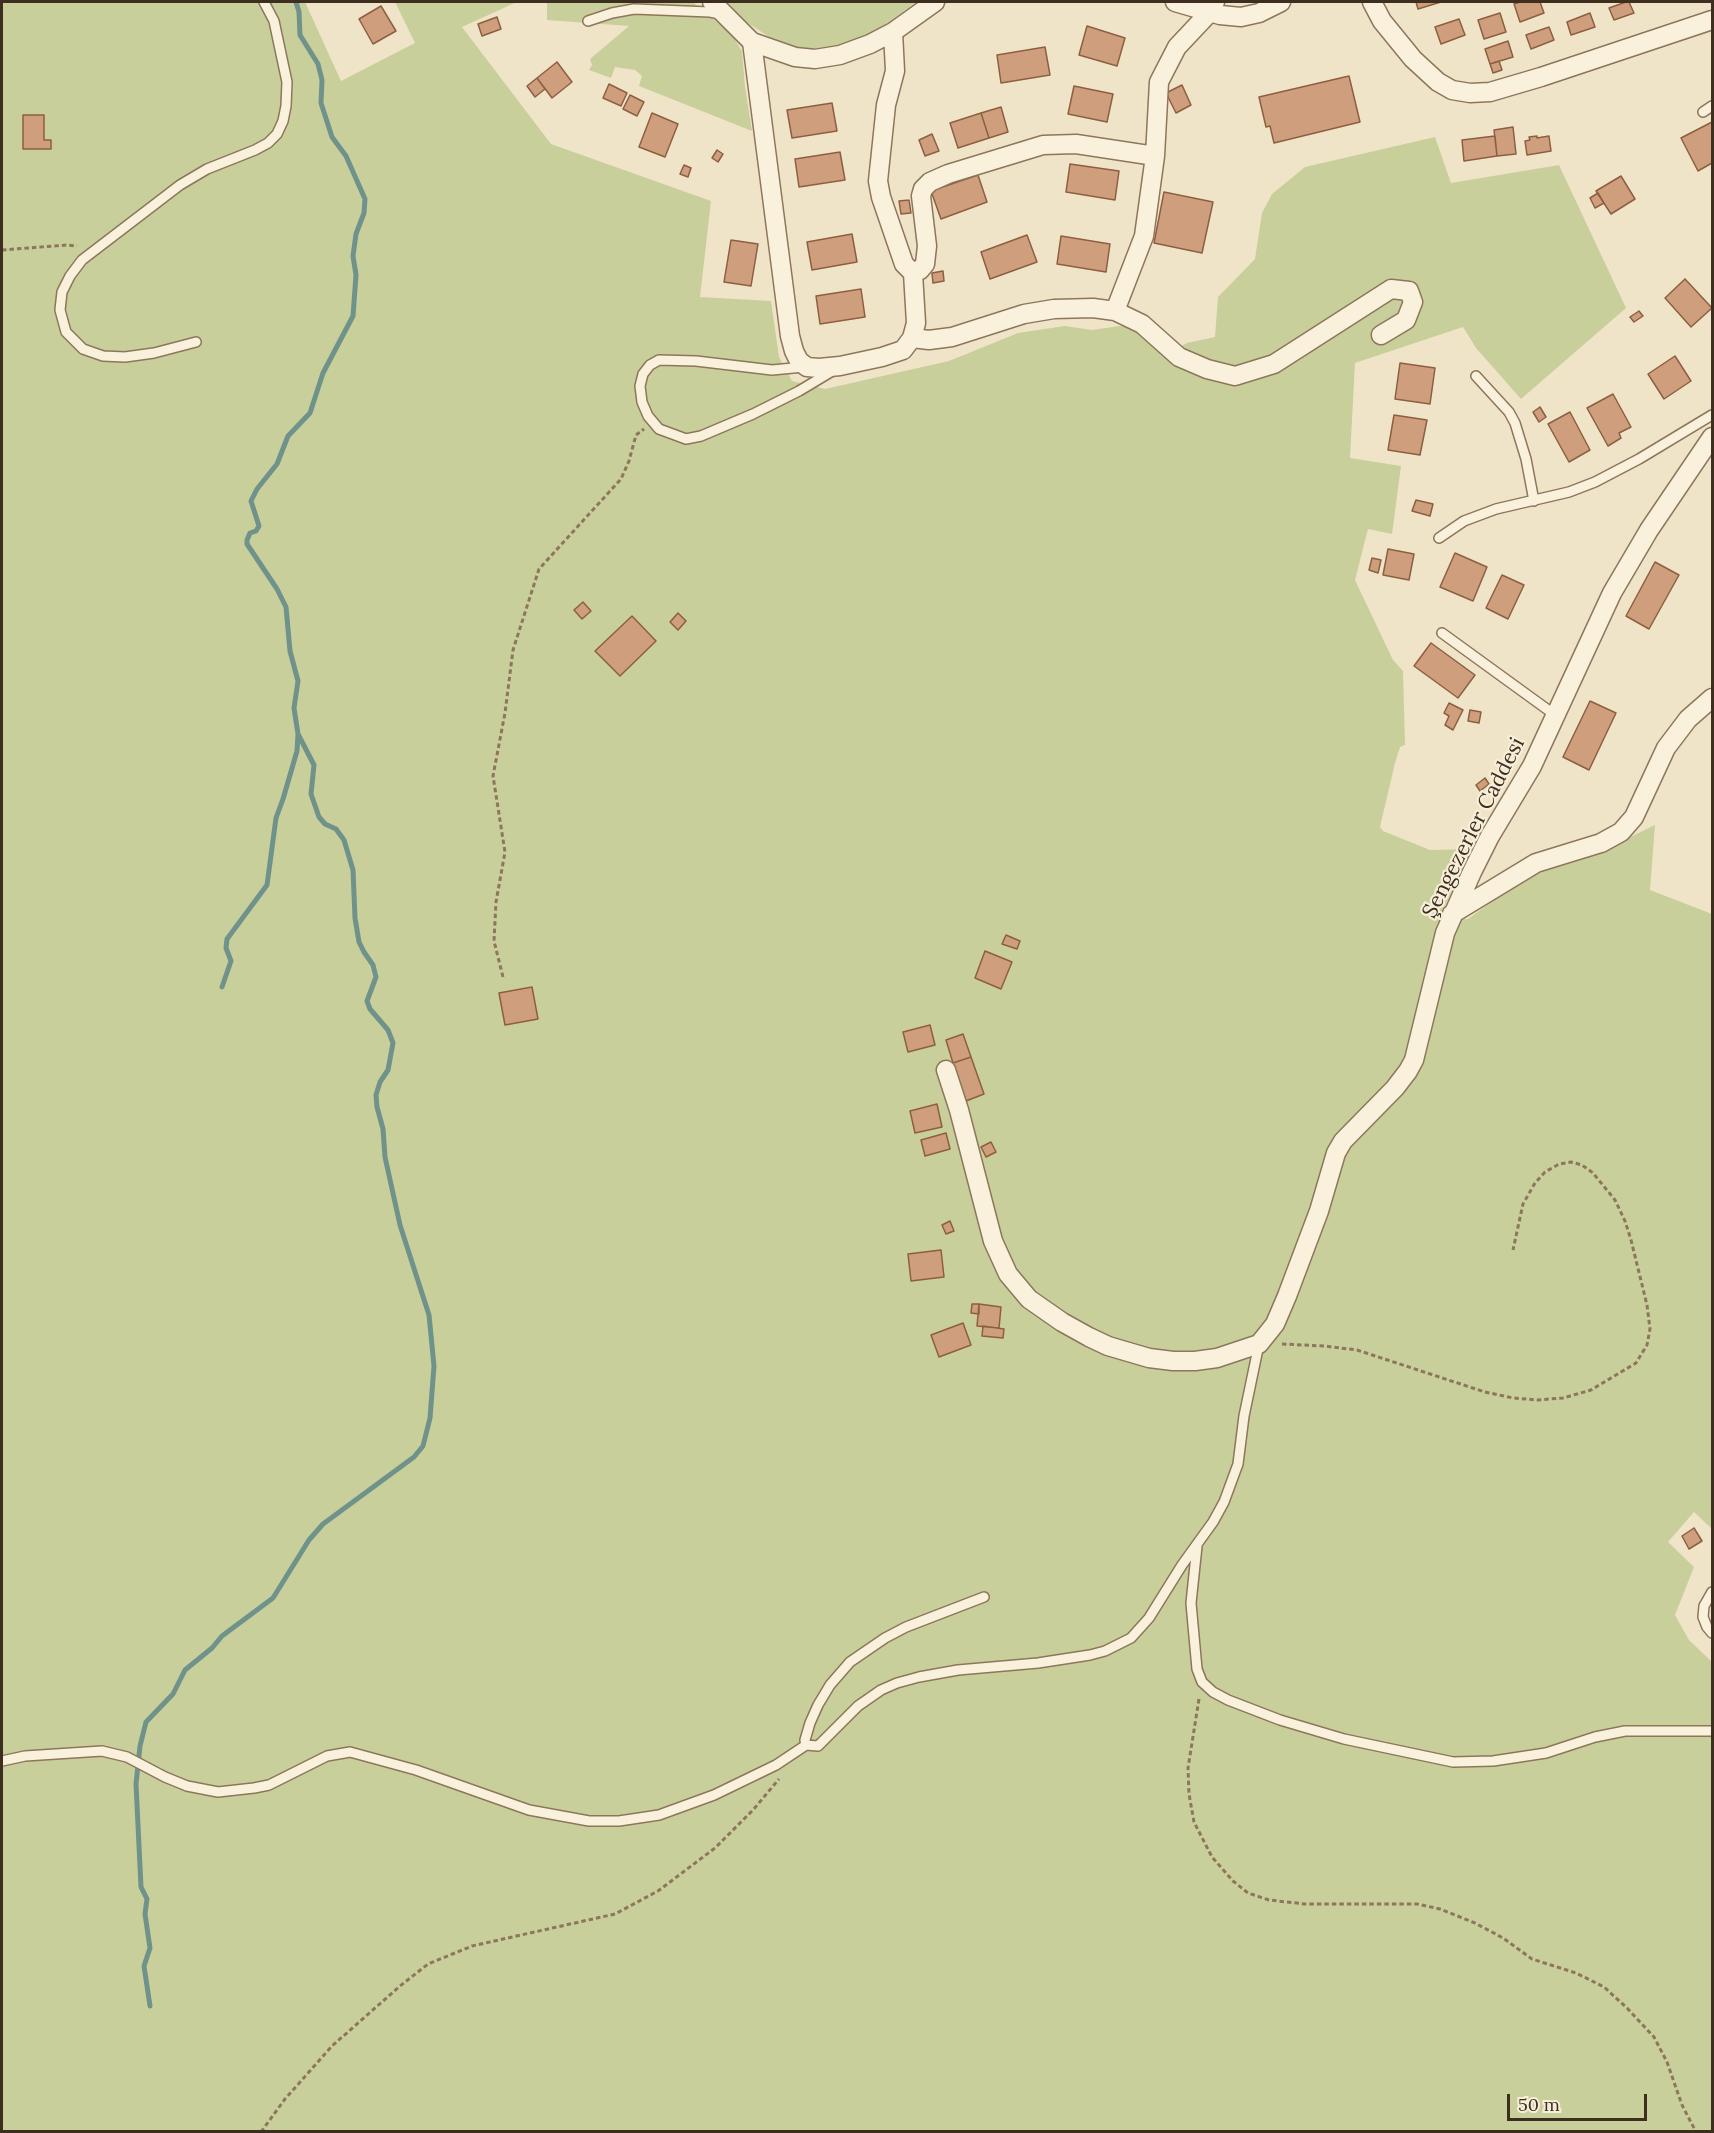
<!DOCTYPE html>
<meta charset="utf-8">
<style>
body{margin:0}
#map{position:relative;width:1714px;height:2133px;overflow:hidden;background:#f0e4c8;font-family:Lora,serif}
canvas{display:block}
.frame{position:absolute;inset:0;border:3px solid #3d2e20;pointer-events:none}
.scale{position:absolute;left:1507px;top:2094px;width:140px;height:27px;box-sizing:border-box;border:3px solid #3d2e20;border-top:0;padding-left:8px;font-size:18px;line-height:21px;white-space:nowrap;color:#3d2e20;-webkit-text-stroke:4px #f7eed8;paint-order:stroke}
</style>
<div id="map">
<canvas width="1714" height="2133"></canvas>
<div class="frame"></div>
<div class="scale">50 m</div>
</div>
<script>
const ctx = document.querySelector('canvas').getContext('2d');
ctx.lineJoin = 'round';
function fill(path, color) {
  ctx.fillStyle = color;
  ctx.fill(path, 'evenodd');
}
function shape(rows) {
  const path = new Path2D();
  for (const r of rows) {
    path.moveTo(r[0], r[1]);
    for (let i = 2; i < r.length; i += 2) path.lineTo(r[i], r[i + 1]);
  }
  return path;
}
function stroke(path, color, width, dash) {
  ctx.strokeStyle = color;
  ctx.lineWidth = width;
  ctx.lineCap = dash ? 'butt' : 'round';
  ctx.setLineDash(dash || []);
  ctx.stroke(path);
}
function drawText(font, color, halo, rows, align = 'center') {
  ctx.font = font + ' Lora,serif';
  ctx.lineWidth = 4.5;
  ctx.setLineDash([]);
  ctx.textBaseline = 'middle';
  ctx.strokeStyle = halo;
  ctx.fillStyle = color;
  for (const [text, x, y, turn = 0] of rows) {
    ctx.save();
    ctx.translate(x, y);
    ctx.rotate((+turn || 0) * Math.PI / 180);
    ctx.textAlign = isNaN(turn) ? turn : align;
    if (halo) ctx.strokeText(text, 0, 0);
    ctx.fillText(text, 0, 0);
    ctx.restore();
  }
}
fill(shape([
 [2,2,305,2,341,81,415,43,395,2,517,2,462,27,551,144,711,201,700,297,771,301,779,357,792,381,825,389,949,361,1018,333,1065,326,1092,330,1119,326,1132,327,1153,347,1172,351,1187,343,1215,337,1218,297,1255,259,1262,213,1272,194,1305,167,1435,137,1451,183,1559,165,1626,308,1521,399,1476,348,1463,327,1355,363,1350,458,1401,466,1392,534,1368,529,1355,580,1393,660,1403,671,1405,745,1400,747,1395,763,1380,827,1383,831,1430,850,1472,849,1438,920,1468,919,1520,881,1541,869,1595,854,1655,825,1650,890,1712,914,1712,1529,1694,1512,1668,1542,1694,1567,1675,1615,1689,1640,1712,1662,1712,2131,2,2132],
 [547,2,693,2,732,35,742,51,745,87,752,131,639,86,642,76,635,70,615,67,611,78,589,70,592,65,590,59,629,26,547,20],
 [726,2,916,2,868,37,828,50,794,49,772,39,745,21]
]), '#c9cf9b');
stroke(shape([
 [222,987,231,961,226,948,227,939,267,885,276,818,283,799,297,751,298,734,294,708,298,681,290,651,286,607,277,589,247,544,247,540,250,533,256,531,259,526,251,501,257,489,277,464,288,436,310,413,323,373,353,316,356,275,353,256,356,234,364,213,365,199,346,156,332,137,321,103,322,80,318,64,300,35,299,12,296,2],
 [150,2006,144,1966,150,1948,145,1914,147,1899,141,1887,136,1784,140,1746,146,1722,173,1694,185,1670,212,1648,222,1636,273,1598,309,1540,323,1524,414,1457,423,1446,430,1418,434,1366,429,1315,400,1225,385,1157,383,1129,377,1107,376,1095,380,1082,388,1070,393,1043,388,1030,370,1009,367,1001,376,977,373,965,364,952,359,942,355,918,353,870,344,840,336,829,325,824,319,817,311,794,314,765,298,734]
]), '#6f938a', 5);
const building = shape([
 [1416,2,1441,2,1418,9,1416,2],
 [1520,2,1540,2,1544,13,1520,22,1514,4,1520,2],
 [1626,2,1629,2,1634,13,1614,20,1609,8,1626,2],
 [381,6,396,31,373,44,359,19,381,6],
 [1500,13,1506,32,1484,39,1478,20,1500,13],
 [1590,13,1595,27,1571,35,1567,22,1590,13],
 [497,17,501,29,482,36,478,24,497,17],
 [1459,19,1465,35,1441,44,1435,27,1459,19],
 [1087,26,1125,38,1117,66,1079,55,1087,26],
 [1549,27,1554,40,1531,49,1526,35,1549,27],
 [1508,41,1513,57,1490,64,1485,49,1508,41],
 [1045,47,1050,75,1001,83,997,55,1045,47],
 [1499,61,1502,70,1493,73,1490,64,1499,61],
 [557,62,572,82,552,98,537,78,557,62],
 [1349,76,1360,122,1274,143,1270,126,1266,127,1259,97,1349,76],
 [537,78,545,89,535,97,527,86,537,78],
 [609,84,627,93,621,106,603,98,609,84],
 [1182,85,1191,105,1176,113,1166,93,1182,85],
 [1074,86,1113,94,1107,122,1068,114,1074,86],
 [630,95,644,102,637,116,623,109,630,95],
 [832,103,837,131,792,138,787,110,832,103],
 [1001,107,1008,132,989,138,981,113,1001,107],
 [652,113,678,124,665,157,639,147,652,113],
 [981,113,989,138,958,148,950,123,981,113],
 [23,115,44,115,44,140,51,140,51,149,23,149,23,115],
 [1712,122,1712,163,1698,171,1681,138,1712,122],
 [1513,127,1516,154,1497,156,1494,130,1513,127],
 [932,134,939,151,925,156,919,140,932,134],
 [1495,136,1497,156,1464,161,1462,140,1495,136],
 [1537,136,1537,138,1549,136,1551,151,1527,155,1525,141,1530,140,1529,137,1537,136],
 [717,150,723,154,718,162,712,158,717,150],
 [840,152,845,180,799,187,795,159,840,152],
 [1070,164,1119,171,1115,200,1066,192,1070,164],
 [684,165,691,168,688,177,680,174,684,165],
 [978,175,987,202,941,219,931,191,978,175],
 [1621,176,1635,199,1611,214,1596,191,1621,176],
 [1164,192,1213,202,1202,253,1154,243,1164,192],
 [1598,193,1604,203,1595,208,1590,198,1598,193],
 [909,200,911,213,901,214,899,201,909,200],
 [852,234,857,262,812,270,807,242,852,234],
 [1027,235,1037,262,990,279,981,252,1027,235],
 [1061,236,1110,244,1106,272,1057,264,1061,236],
 [731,240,758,244,751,286,724,282,731,240],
 [943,271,944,281,933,283,932,273,943,271],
 [1685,279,1712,308,1691,327,1665,298,1685,279],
 [861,289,865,317,820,324,816,296,861,289],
 [1639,311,1643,316,1634,322,1630,317,1639,311],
 [1675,356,1691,381,1664,399,1648,374,1675,356],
 [1400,363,1435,368,1430,404,1395,399,1400,363],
 [1613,394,1631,427,1619,433,1621,438,1608,446,1587,408,1613,394],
 [1540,407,1546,417,1539,422,1533,412,1540,407],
 [1570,412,1590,450,1569,462,1548,424,1570,412],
 [1394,415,1427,420,1420,455,1388,450,1394,415],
 [1416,500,1433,504,1430,516,1412,511,1416,500],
 [1388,549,1414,554,1409,580,1383,575,1388,549],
 [1455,553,1487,567,1473,601,1440,587,1455,553],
 [1372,558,1381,560,1378,573,1369,570,1372,558],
 [1655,562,1679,575,1649,629,1626,616,1655,562],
 [1502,575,1524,585,1508,619,1486,608,1502,575],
 [583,602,591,611,582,619,574,610,583,602],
 [678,613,686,621,678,630,670,622,678,613],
 [632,616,656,641,620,676,595,651,632,616],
 [1431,643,1475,675,1458,698,1414,666,1431,643],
 [1590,701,1616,713,1589,770,1563,757,1590,701],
 [1449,703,1463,710,1453,730,1445,725,1449,716,1444,713,1449,703],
 [1470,710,1481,712,1479,723,1468,721,1470,710],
 [1485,778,1489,784,1480,791,1476,785,1485,778],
 [1006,935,1020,941,1017,949,1002,944,1006,935],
 [985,951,1012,962,1001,989,975,978,985,951],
 [532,987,538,1019,505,1025,499,993,532,987],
 [930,1025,935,1045,908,1052,903,1032,930,1025],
 [963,1034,971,1057,953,1063,946,1040,963,1034],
 [971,1057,984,1094,966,1101,953,1063,971,1057],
 [937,1104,942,1127,915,1133,910,1111,937,1104],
 [946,1133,950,1149,925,1156,921,1140,946,1133],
 [991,1142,996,1152,986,1157,981,1147,991,1142],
 [950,1221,954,1231,946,1234,942,1225,950,1221],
 [941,1250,944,1277,911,1281,908,1254,941,1250],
 [972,1304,979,1304,979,1314,971,1313,972,1304],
 [979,1304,1001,1307,999,1328,977,1326,979,1304],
 [963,1323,971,1345,939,1357,931,1335,963,1323],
 [983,1326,1004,1329,1003,1338,982,1336,983,1326],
 [1694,1528,1702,1541,1689,1549,1682,1536,1694,1528]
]);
fill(building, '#cf9f7d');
stroke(building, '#8d5f41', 1.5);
const lane = shape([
 [588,21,612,13,634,9,710,12,720,14],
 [1703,112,1712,106],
 [196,342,154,353,125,357,103,356,83,349,66,332,60,310,62,292,70,276,82,260,180,185,207,169,255,150,268,143,277,134,283,121,286,106,287,82,274,21,264,2],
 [804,367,772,370,696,361,659,360,650,365,643,374,640,386,642,402,648,416,659,429,686,439,701,436,753,414,799,391,834,370],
 [1476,376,1509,412,1515,423,1526,459,1534,501],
 [1439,538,1464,521,1496,509,1569,492,1595,482,1639,459,1712,415],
 [1442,633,1555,715],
 [1197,1546,1191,1603,1197,1669,1202,1682,1213,1692,1228,1700,1280,1720,1344,1739,1453,1762,1493,1761,1546,1753,1595,1737,1625,1731,1712,1731],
 [1712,1592,1704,1606,1703,1617,1707,1627,1712,1633],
 [984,1597,906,1627,885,1638,850,1662,830,1685,818,1705,810,1723,805,1740,806,1745,818,1746,858,1706,881,1690,897,1683,919,1677,958,1670,1038,1663,1090,1655,1105,1651,1131,1638,1149,1618,1182,1565,1213,1522,1224,1502,1238,1464,1244,1416,1259,1344],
 [2,1761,25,1756,102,1751,127,1757,165,1777,187,1786,218,1792,254,1788,269,1785,327,1756,350,1752,416,1770,529,1810,589,1821,619,1821,659,1815,714,1795,776,1765,806,1745]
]);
const street = shape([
 [712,2,752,42,795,57,815,59,840,55,870,44,893,32,935,2],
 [1175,2,1220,15,1241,17,1259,13,1281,2],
 [1372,2,1382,21,1413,59,1438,82,1452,90,1470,93,1490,92,1541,77,1712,20],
 [752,42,790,336,794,351,799,361,807,367,819,368,840,366,882,357,903,350,912,338,916,323,913,273,904,264,881,197,878,181,886,105,895,71,893,32],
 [913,273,920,270,925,264,927,246,921,196,923,189,930,182,948,174,1043,145,1076,144,1155,156],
 [1115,311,1144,236,1155,156,1159,82,1177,47,1209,13,1215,2],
 [912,338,929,340,952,337,1024,314,1054,309,1093,308,1115,311,1142,324,1179,357,1207,369,1235,376,1274,364,1391,289,1409,291,1413,302,1406,320,1381,335],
 [1452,914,1536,863,1601,843,1621,832,1634,817,1666,748,1688,719,1712,698],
 [946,1070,959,1110,993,1241,1008,1274,1029,1299,1062,1322,1089,1337,1108,1346,1149,1358,1173,1361,1195,1361,1217,1358,1259,1344,1275,1324,1287,1296,1319,1211,1336,1153,1343,1141,1395,1088,1408,1071,1414,1060,1445,933,1472,872,1490,836,1532,766,1612,593,1649,530,1712,437]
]);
stroke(lane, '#8d765c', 12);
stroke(street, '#8d765c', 21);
stroke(shape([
 [2,250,67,245,77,246],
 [503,977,494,941,496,902,505,852,493,776,505,713,513,650,539,569,621,479,629,461,636,435,644,429],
 [1282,1344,1324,1346,1357,1350,1485,1392,1513,1398,1537,1400,1563,1398,1591,1390,1636,1363,1647,1345,1650,1329,1647,1305,1631,1240,1625,1221,1615,1200,1593,1173,1582,1165,1571,1162,1559,1164,1545,1172,1535,1183,1523,1204,1513,1250],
 [1199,1699,1188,1768,1189,1794,1194,1822,1212,1857,1233,1881,1248,1893,1269,1900,1305,1904,1417,1904,1440,1909,1475,1923,1503,1938,1532,1959,1576,1973,1604,1987,1627,2008,1654,2037,1667,2062,1682,2105,1696,2132],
 [261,2132,285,2099,332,2046,400,1986,428,1964,472,1946,615,1914,658,1891,715,1848,753,1810,779,1779]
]), '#8d765c', 3, [4.5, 3]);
stroke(lane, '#faf1dc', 9);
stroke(street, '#faf1dc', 18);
drawText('21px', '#3d2e20', '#f7eed8', [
 ["Şengezerler Caddesi",1474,828,-63]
]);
</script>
